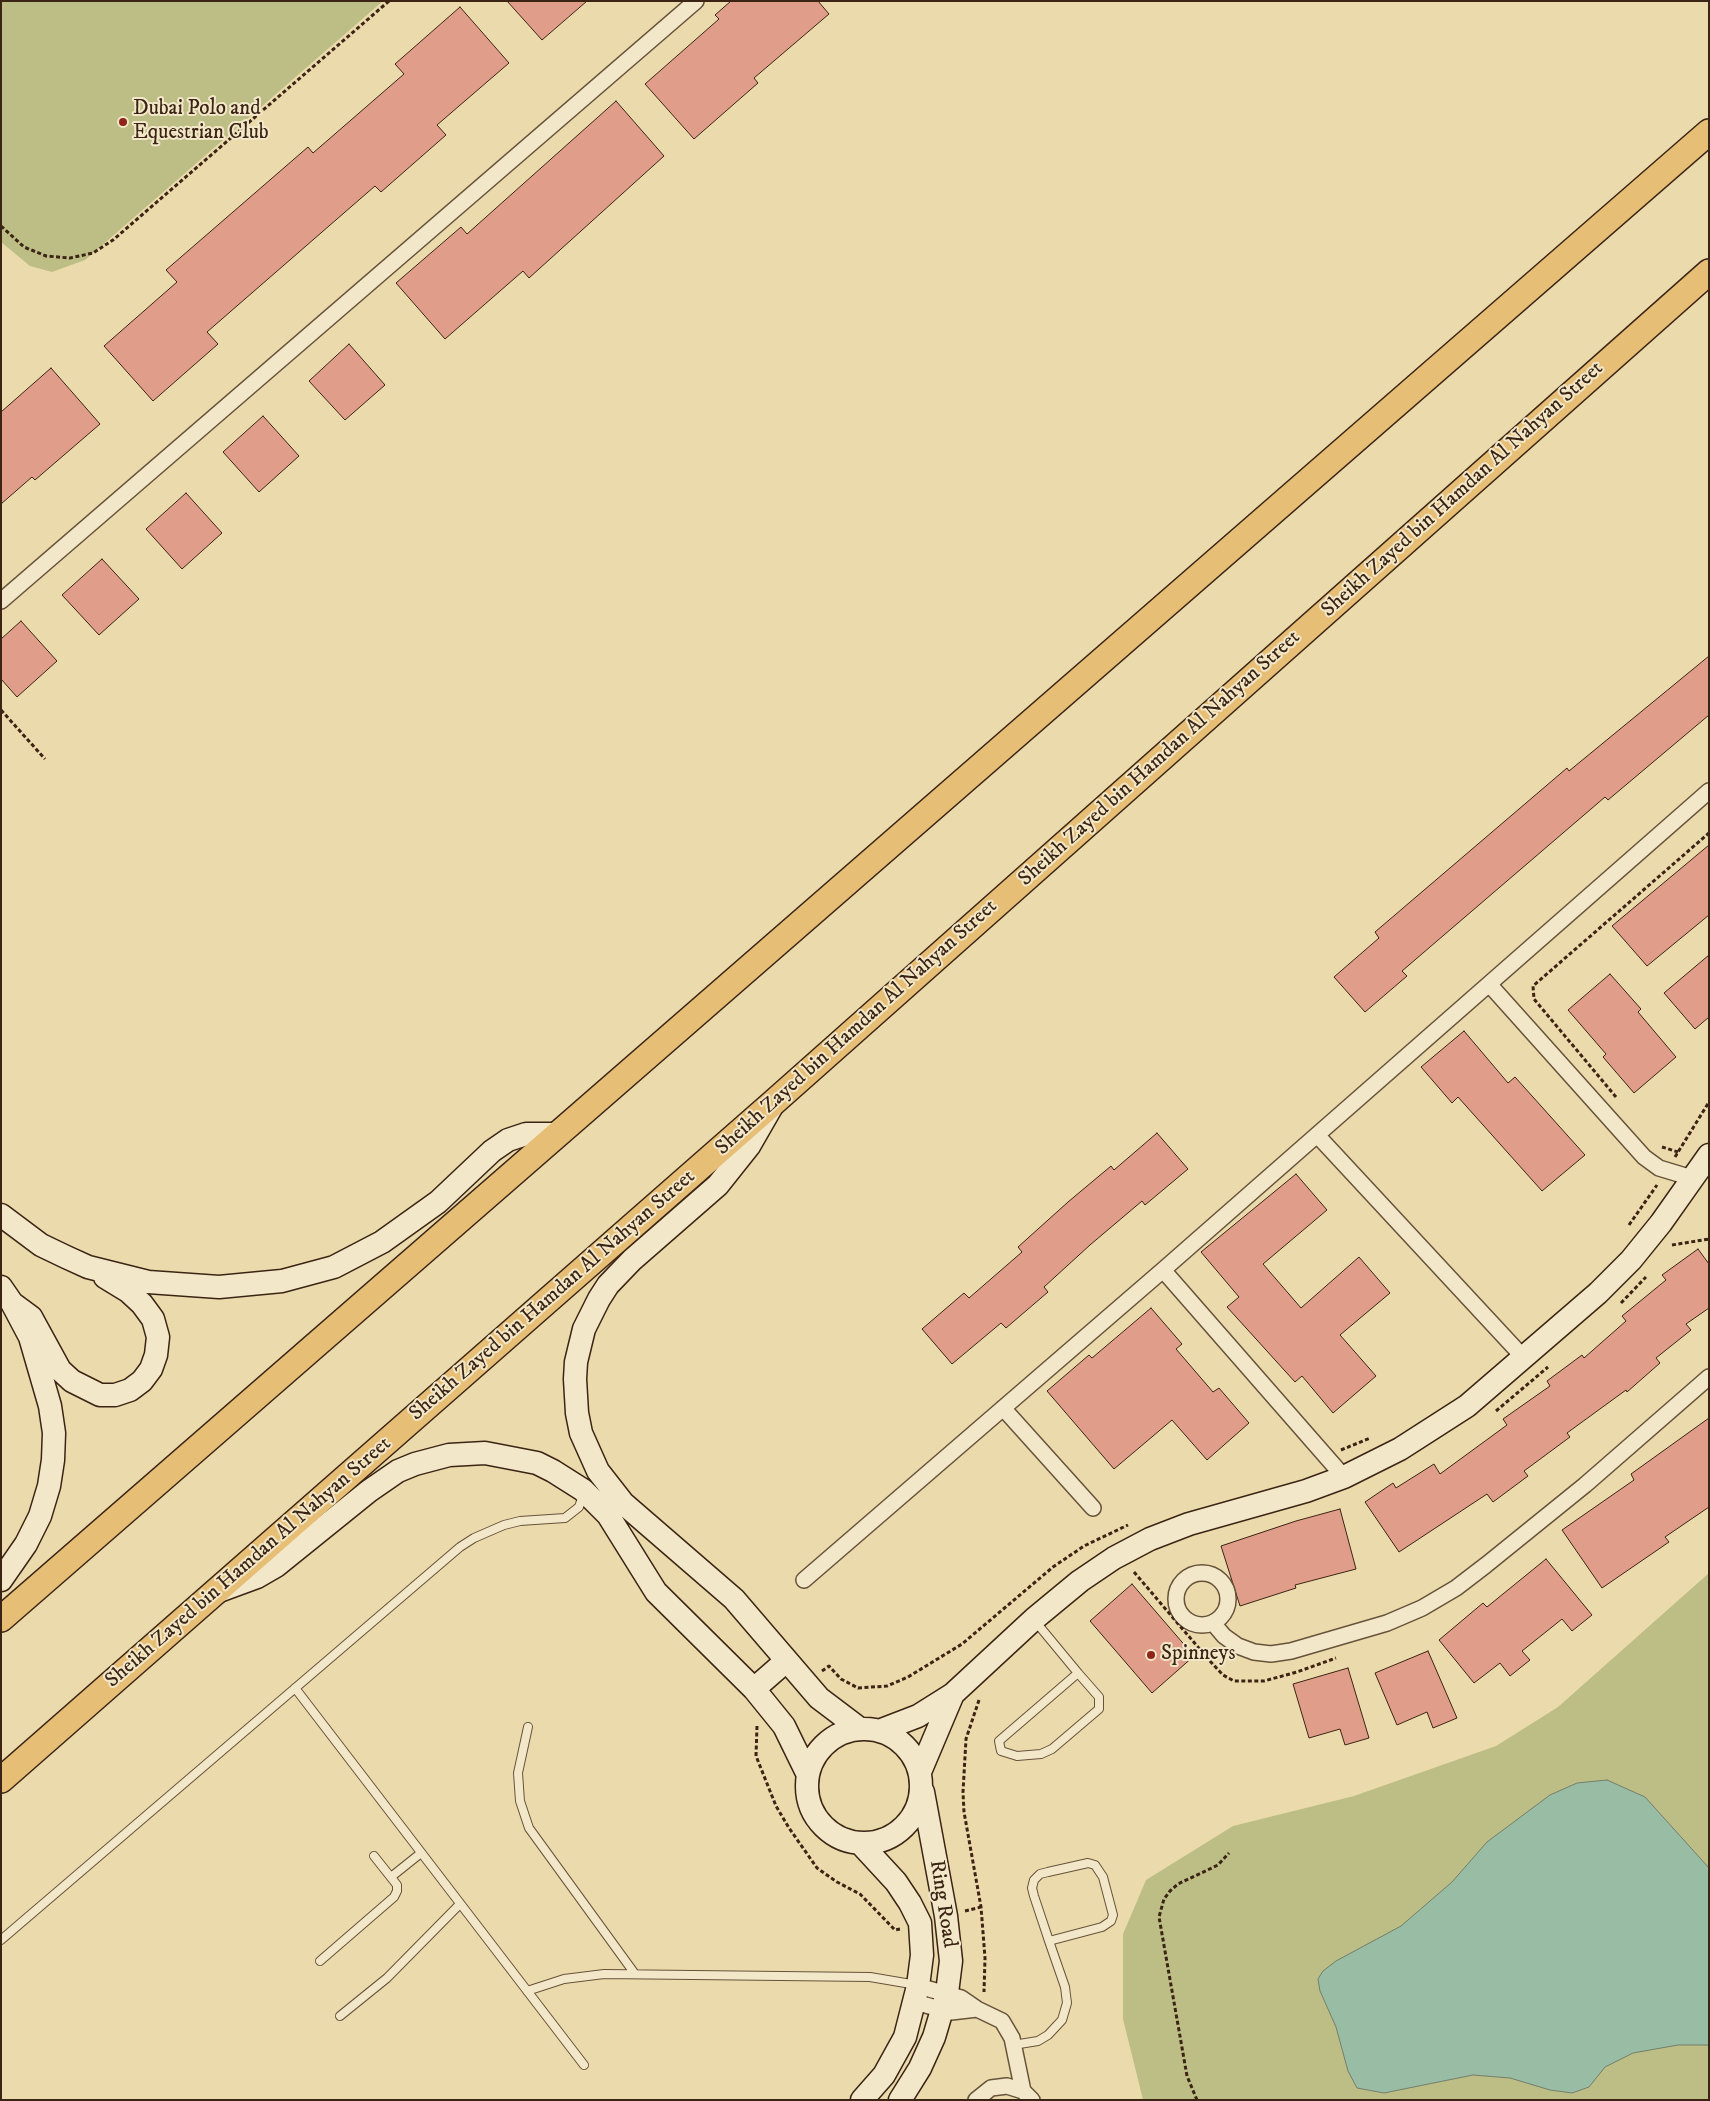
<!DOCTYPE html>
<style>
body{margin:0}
#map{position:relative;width:1710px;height:2101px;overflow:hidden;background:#ebdbac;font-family:"IM FELL DW Pica",serif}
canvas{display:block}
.frame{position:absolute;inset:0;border:2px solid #3b2414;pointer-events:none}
</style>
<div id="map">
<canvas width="1710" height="2101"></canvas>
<div class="frame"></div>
</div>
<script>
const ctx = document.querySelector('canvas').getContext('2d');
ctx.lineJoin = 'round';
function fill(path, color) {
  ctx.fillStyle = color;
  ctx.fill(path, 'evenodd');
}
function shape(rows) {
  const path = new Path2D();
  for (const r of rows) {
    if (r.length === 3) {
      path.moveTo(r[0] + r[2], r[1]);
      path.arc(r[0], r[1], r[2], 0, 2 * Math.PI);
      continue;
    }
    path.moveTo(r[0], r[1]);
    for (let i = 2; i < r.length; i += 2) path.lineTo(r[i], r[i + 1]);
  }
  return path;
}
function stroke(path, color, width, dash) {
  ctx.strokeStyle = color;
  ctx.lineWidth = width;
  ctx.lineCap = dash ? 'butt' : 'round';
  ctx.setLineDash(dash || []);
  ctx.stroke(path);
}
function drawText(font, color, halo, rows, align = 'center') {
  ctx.font = font + ' "IM FELL DW Pica",serif';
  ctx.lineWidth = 4;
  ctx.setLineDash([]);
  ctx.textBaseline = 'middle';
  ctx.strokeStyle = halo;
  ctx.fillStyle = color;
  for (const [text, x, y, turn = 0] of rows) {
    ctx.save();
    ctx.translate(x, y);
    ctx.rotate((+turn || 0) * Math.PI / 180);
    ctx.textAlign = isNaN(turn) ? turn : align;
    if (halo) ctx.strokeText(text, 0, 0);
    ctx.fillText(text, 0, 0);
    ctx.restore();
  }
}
fill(shape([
 [1,1,383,1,85,260,52,272,30,266,1,242],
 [1709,1573,1709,2100,1143,2100,1123,2019,1123,1934,1146,1880,1233,1826,1354,1796,1496,1746,1558,1707]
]), '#bdbe85');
const water = shape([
 [1607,1780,1645,1797,1709,1868,1709,2045,1678,2045,1633,2053,1605,2067,1589,2087,1572,2093,1550,2090,1510,2078,1473,2075,1384,2093,1357,2088,1348,2071,1336,2027,1320,1991,1318,1979,1323,1971,1336,1961,1401,1926,1452,1882,1487,1842,1550,1795,1577,1783,1607,1780]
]);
fill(water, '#99bca5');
stroke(water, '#737f6b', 1);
const building = shape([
 [507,1,587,1,542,40,507,1],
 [731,1,818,1,829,14,754,78,758,83,694,139,645,84,719,19,715,15,731,1],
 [460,7,509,63,437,125,446,135,381,192,375,186,207,332,218,344,153,401,104,346,177,282,166,270,308,147,313,153,404,74,395,64,460,7],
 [616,101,664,156,529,278,523,271,445,339,396,283,461,227,467,234,616,101],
 [349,344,385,385,345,420,309,381,349,344],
 [51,368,100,424,35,480,32,477,1,504,1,412,51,368],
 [263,416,299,456,259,492,223,452,263,416],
 [186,493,222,533,182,569,146,529,186,493],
 [102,559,139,599,99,635,62,595,102,559],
 [21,621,57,661,17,697,1,679,1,639,21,621],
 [1709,656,1709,715,1608,800,1605,797,1402,971,1407,976,1365,1012,1334,977,1379,938,1375,932,1567,768,1569,771,1709,656],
 [1709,845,1709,915,1647,966,1612,926,1709,845],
 [1709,955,1709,1017,1695,1029,1664,993,1709,955],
 [1610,974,1641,1009,1638,1012,1676,1057,1634,1093,1603,1057,1606,1054,1568,1010,1610,974],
 [1464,1031,1508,1083,1515,1077,1585,1155,1542,1191,1458,1097,1452,1103,1421,1067,1464,1031],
 [1157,1133,1188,1169,1145,1205,1142,1201,1090,1245,1044,1287,1048,1292,1006,1328,1001,1323,952,1364,922,1329,964,1293,969,1298,1022,1252,1018,1247,1068,1202,1111,1166,1114,1170,1157,1133],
 [1296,1174,1327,1210,1263,1264,1301,1308,1359,1257,1390,1293,1340,1335,1376,1376,1333,1413,1302,1376,1295,1382,1227,1307,1239,1297,1201,1252,1296,1174],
 [1698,1249,1709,1264,1709,1308,1686,1324,1691,1330,1656,1358,1660,1363,1627,1392,1626,1390,1567,1433,1570,1437,1524,1471,1528,1476,1493,1502,1487,1494,1399,1552,1365,1502,1393,1483,1396,1488,1434,1464,1440,1474,1507,1425,1503,1419,1550,1386,1547,1381,1582,1355,1584,1358,1626,1321,1622,1316,1666,1280,1662,1275,1698,1249],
 [1151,1308,1182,1344,1176,1349,1213,1392,1219,1388,1249,1423,1207,1460,1172,1420,1114,1469,1047,1391,1089,1355,1092,1358,1151,1308],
 [1709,1418,1709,1507,1665,1537,1669,1542,1602,1588,1562,1530,1634,1480,1631,1474,1709,1418],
 [1340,1509,1356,1569,1295,1585,1296,1588,1240,1606,1221,1546,1296,1521,1340,1509],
 [1546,1559,1592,1615,1572,1631,1562,1619,1522,1651,1530,1660,1510,1676,1500,1663,1474,1683,1439,1640,1483,1603,1487,1607,1546,1559],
 [1132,1584,1194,1656,1152,1693,1090,1621,1132,1584],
 [1428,1651,1457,1718,1433,1728,1427,1712,1397,1725,1375,1673,1428,1651],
 [1348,1668,1369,1738,1345,1745,1340,1729,1309,1738,1293,1684,1348,1668]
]);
fill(building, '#e09e8a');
stroke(building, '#3b2414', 1);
const lane = shape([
 [1035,1621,1078,1673],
 [1078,1673,1099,1697,1099,1709,1052,1749,1041,1754,1017,1756,1001,1751,999,1741,1078,1673],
 [295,1688,584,2065],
 [528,1727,518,1773,520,1801,529,1828,635,1974],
 [391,1877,421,1853],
 [1,1940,460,1547,474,1538,504,1525,520,1521,565,1518,579,1507,583,1495],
 [320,1961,394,1897,397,1891,397,1885,374,1856],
 [527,1991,564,1979,604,1974,870,1977,917,1985],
 [340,2016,387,1978,460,1904],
 [1013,2045,1038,2041,1048,2035,1062,2020,1067,2003,1065,1987,1049,1941,1034,1896,1032,1888,1034,1880,1040,1874,1048,1872,1088,1863,1095,1865,1103,1877,1113,1915,1111,1921,1102,1927,1049,1941]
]);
const street = shape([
 [1,601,696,1],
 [1489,984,1644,1157,1659,1168,1692,1178],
 [1317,1135,1524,1358],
 [1163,1270,1344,1477],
 [1003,1408,1093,1508],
 [1202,1599,26],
 [804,1580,1163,1270,1709,791],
 [1213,1623,1224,1636,1238,1646,1254,1652,1271,1654,1291,1651,1387,1623,1422,1608,1456,1588,1486,1565,1585,1485,1709,1377],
 [918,1986,961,1998,977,2009,1002,2021,1012,2038,1023,2091],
 [915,2002,951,2012,977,2009],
 [976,2100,991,2088,1007,2086,1023,2091,1032,2100]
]);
const secondary = shape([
 [772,1106,749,1146,718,1185,632,1260,608,1285,599,1299,584,1329,576,1362,575,1379,577,1413,581,1433,598,1471,623,1503,734,1599,819,1698,860,1729],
 [1,1215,41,1245,66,1257,88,1267,148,1282,219,1287,282,1281,334,1267,382,1242,438,1202,492,1151,508,1140,526,1134,558,1134],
 [1,1287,12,1303,30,1337,50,1406,54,1433,53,1460,49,1486,40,1516,26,1544,1,1580],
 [12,1303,31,1317,60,1370,72,1381,100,1395,115,1395,130,1390,142,1381,151,1369,156,1355,158,1337,153,1319,142,1304,128,1291,105,1277],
 [219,1591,257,1577,276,1566,369,1491,398,1471,415,1464,449,1455,485,1453,537,1463,553,1471,583,1490,608,1515,656,1592,754,1689,784,1726,808,1775],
 [754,1689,786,1661],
 [864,1786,57],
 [879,1731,918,1716,953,1694,1034,1619,1080,1581,1114,1558,1150,1539,1189,1524,1306,1491,1344,1477,1400,1449,1467,1406,1598,1293,1631,1260,1661,1223,1709,1155],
 [920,1772,953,1694],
 [860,1843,896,1882,910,1903,920,1923,922,1955,918,1986,905,2037,884,2075,862,2100],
 [900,2100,920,2068,934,2037,947,1993,951,1961,946,1916,923,1792]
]);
const primary = shape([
 [1,1619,1709,132],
 [1,1780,774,1102,1709,272]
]);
stroke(lane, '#67523a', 10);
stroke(street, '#67523a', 18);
stroke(secondary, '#3b2414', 25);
stroke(primary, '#3b2414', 28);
stroke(shape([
 [1,226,24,247,46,256,70,258,93,253,113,240,389,1],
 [1,710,45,759],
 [1616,1097,1534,999,1533,986,1709,833],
 [1662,1147,1678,1152],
 [1675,1157,1709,1102],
 [1629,1225,1657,1185],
 [1672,1245,1709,1239],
 [1621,1303,1646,1277],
 [1496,1411,1548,1367],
 [1341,1450,1370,1438],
 [1134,1572,1209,1660,1223,1675,1234,1681,1264,1681,1297,1672,1336,1658],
 [822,1671,829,1666,841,1679,858,1688,887,1686,908,1677,962,1644,1053,1567,1084,1546,1128,1525],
 [979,1700,966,1739,963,1792,964,1812,981,1907,985,1958,984,1992],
 [757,1726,756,1756,776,1806,789,1828,817,1868,837,1882,860,1894,895,1930,900,1929],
 [965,1911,981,1907],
 [1197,2100,1187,2076,1159,1917,1164,1899,1170,1891,1178,1884,1218,1865,1229,1853]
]), '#3b2414', 3, [4, 2.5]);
stroke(lane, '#f2e8c9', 8);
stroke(street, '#f2e8c9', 15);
stroke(secondary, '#f2e8c9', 22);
stroke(primary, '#e6be76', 25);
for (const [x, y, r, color] of [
 [123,122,5,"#8f2418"],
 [1151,1655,5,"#8f2418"]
]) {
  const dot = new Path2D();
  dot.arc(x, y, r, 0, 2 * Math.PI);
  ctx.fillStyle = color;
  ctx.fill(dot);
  stroke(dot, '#f2e8c9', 2);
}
drawText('21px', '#3b2414', '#f2e8c9', [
 ["Dubai Polo and",133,110],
 ["Equestrian Club",133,134],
 ["Spinneys",1161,1655]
], 'left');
drawText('21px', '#3b2414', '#f2e8c9', [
 ["Sheikh Zayed bin Hamdan Al Nahyan Street",1463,490,-42],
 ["Sheikh Zayed bin Hamdan Al Nahyan Street",1160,759,-42],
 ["Sheikh Zayed bin Hamdan Al Nahyan Street",857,1028,-42],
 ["Sheikh Zayed bin Hamdan Al Nahyan Street",553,1296,-41],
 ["Sheikh Zayed bin Hamdan Al Nahyan Street",249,1563,-41],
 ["Ring Road",942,1904,81]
]);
</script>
